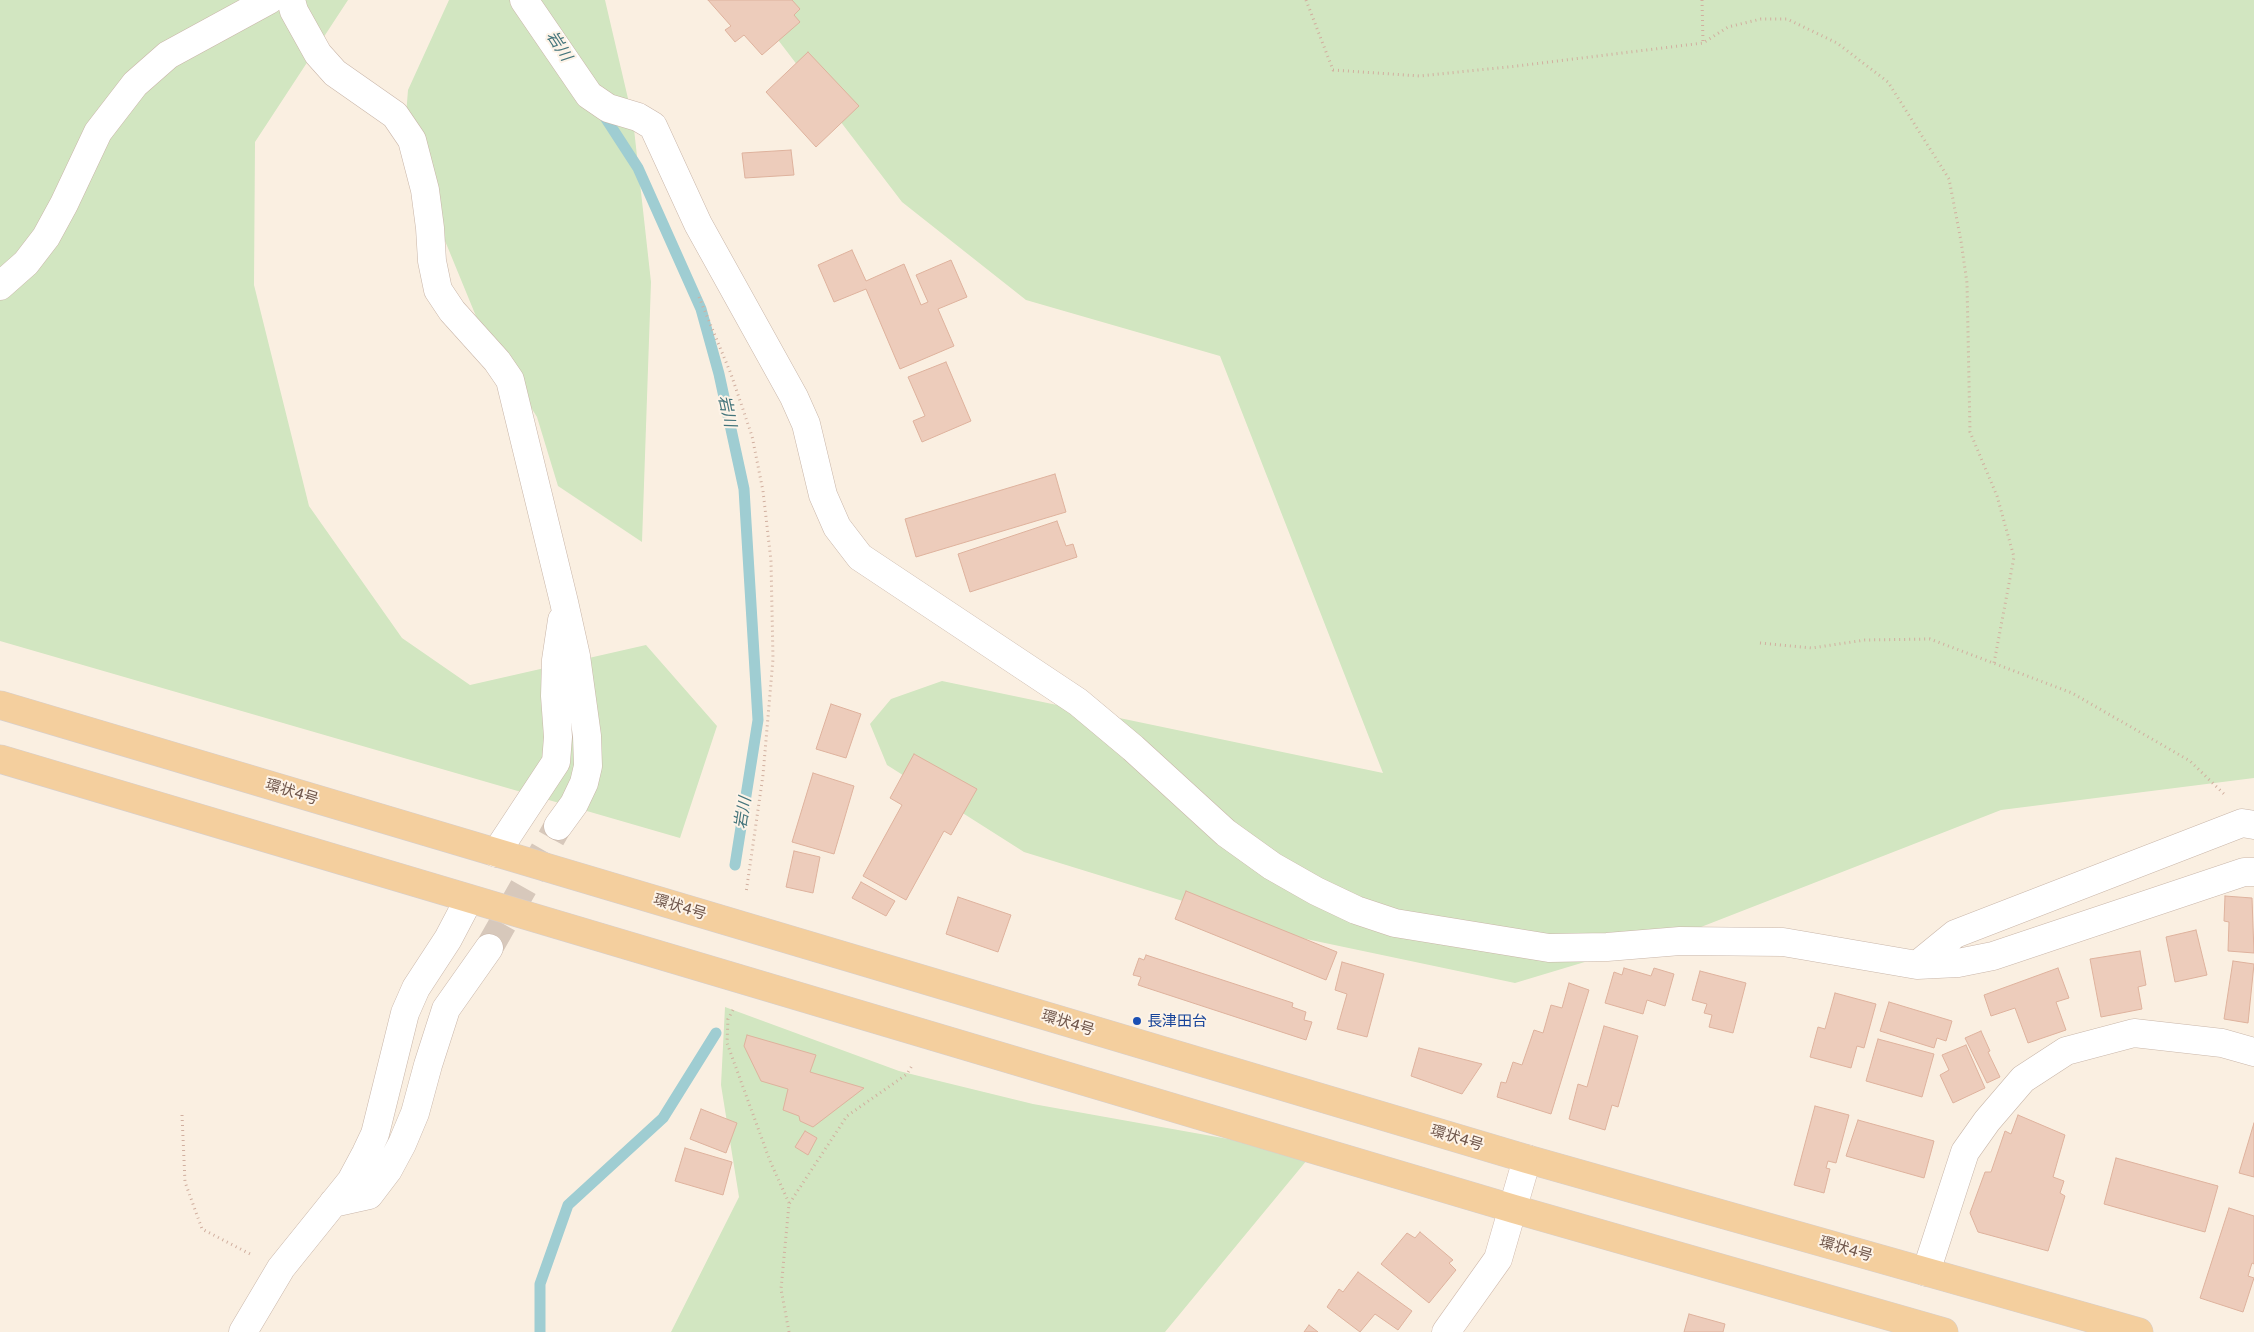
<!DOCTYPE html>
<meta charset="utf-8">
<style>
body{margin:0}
canvas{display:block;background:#faefe1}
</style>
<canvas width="2254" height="1332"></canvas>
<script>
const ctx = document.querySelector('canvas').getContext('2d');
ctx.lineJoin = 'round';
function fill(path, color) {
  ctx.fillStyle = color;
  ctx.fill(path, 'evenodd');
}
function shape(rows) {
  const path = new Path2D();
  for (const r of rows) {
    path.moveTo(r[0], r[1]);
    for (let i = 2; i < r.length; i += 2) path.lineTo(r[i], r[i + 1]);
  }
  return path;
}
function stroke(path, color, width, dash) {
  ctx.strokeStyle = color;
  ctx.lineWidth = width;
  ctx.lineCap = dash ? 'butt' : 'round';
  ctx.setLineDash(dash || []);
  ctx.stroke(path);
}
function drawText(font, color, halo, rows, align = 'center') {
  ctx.font = font + ' "Public Sans","Noto Sans JP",sans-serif';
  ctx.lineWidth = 4;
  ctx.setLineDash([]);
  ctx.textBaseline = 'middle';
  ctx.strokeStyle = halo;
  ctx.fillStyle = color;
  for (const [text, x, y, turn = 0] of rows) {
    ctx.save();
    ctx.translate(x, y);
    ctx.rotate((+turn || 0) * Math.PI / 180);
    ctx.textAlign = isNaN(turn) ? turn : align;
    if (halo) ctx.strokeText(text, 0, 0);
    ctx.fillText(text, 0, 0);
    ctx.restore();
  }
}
fill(shape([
 [0,0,348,0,255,142,254,285,309,506,402,638,470,685,646,645,717,726,680,838,0,641],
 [449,0,605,0,633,120,651,282,642,542,558,486,537,417,480,326,404,141,408,90],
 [752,0,2254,0,2254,778,2001,810,1701,927,1515,983,1306,939,1024,852,887,765,870,724,891,699,942,681,1383,773,1220,356,1026,300,902,202,759,15],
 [725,1007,899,1071,935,1080,1033,1104,1312,1154,1165,1332,671,1332,739,1197,721,1085]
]), '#d2e6c1');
stroke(shape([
 [601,111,638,168,701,309,719,374,744,489,758,720,735,865],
 [540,1332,540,1284,568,1205,663,1118,716,1033]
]), '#9fcdd2', 11);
const building = shape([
 [708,0,792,0,800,9,794,15,800,22,762,55,744,35,735,42,725,30,731,26,708,0],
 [808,52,859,106,816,147,766,92,808,52],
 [791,150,794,175,745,178,742,153,791,150],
 [852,250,866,281,904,264,921,305,928,302,916,275,951,260,967,297,938,309,954,346,900,369,866,289,834,302,818,265,852,250],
 [946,362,971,421,922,442,913,421,925,416,908,377,946,362],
 [1055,474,1066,512,916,557,905,519,1055,474],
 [1057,521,1066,546,1073,544,1077,557,970,592,958,554,1057,521],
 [831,704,861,714,846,758,816,749,831,704],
 [914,754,977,789,951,835,944,831,906,900,863,876,902,805,890,798,914,754],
 [813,773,854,786,834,854,792,842,813,773],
 [794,851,820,857,813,893,786,887,794,851],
 [861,882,895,901,886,916,852,898,861,882],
 [1186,891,1337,952,1326,980,1175,919,1186,891],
 [2225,896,2252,898,2254,953,2228,951,2229,922,2224,921,2225,896],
 [958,897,1011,915,998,952,946,934,958,897],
 [2196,930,2207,975,2175,982,2166,937,2196,930],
 [2140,951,2146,985,2138,987,2142,1009,2101,1017,2090,959,2140,951],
 [1146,955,1293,1003,1292,1007,1306,1012,1304,1020,1312,1022,1306,1040,1138,985,1141,977,1133,975,1139,958,1144,960,1146,955],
 [2233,961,2254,964,2248,1023,2224,1019,2233,961],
 [1342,962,1384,974,1367,1037,1337,1029,1347,994,1335,990,1342,962],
 [1624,968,1651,976,1654,968,1674,974,1665,1006,1647,1000,1643,1014,1605,1003,1614,972,1622,975,1624,968],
 [2058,968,2069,998,2056,1002,2066,1030,2028,1043,2015,1008,1991,1016,1984,995,2058,968],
 [1700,971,1746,983,1733,1033,1709,1027,1712,1015,1704,1013,1707,1004,1692,1000,1700,971],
 [1569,983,1589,990,1551,1114,1497,1097,1501,1082,1506,1083,1513,1062,1522,1065,1534,1030,1543,1033,1551,1005,1562,1008,1569,983],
 [1835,993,1876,1004,1864,1048,1857,1046,1851,1068,1810,1057,1818,1027,1825,1029,1835,993],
 [1889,1002,1952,1021,1946,1041,1937,1038,1934,1048,1880,1031,1889,1002],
 [1604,1026,1638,1036,1618,1107,1612,1105,1605,1130,1569,1119,1578,1084,1587,1087,1604,1026],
 [1981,1031,1990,1051,1988,1052,2000,1077,1987,1083,1965,1038,1981,1031],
 [747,1035,816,1055,810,1072,864,1088,813,1127,800,1121,799,1116,783,1110,788,1089,761,1081,744,1046,747,1035],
 [1878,1039,1934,1054,1922,1097,1866,1081,1878,1039],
 [1966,1045,1985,1088,1953,1103,1940,1075,1949,1070,1942,1055,1966,1045],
 [1419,1048,1482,1064,1462,1094,1411,1076,1419,1048],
 [1815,1106,1849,1115,1836,1163,1828,1161,1826,1168,1830,1169,1824,1193,1794,1185,1815,1106],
 [701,1109,737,1123,726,1153,690,1139,701,1109],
 [2018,1115,2065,1135,2053,1177,2064,1181,2060,1193,2065,1196,2048,1251,1978,1232,1970,1213,1985,1172,1991,1172,2005,1131,2011,1134,2018,1115],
 [1858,1120,1934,1141,1924,1178,1846,1156,1858,1120],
 [2254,1123,2254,1177,2239,1173,2254,1123],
 [805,1131,817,1138,808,1155,795,1147,805,1131],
 [685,1148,732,1162,723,1195,675,1181,685,1148],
 [2116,1158,2218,1186,2205,1232,2104,1204,2116,1158],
 [2229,1208,2254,1216,2254,1264,2252,1263,2248,1276,2254,1278,2243,1312,2200,1298,2229,1208],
 [1420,1232,1453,1260,1449,1263,1456,1270,1429,1303,1381,1264,1407,1233,1415,1238,1420,1232],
 [1358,1272,1412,1311,1398,1330,1375,1314,1360,1332,1327,1307,1339,1289,1343,1292,1358,1272],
 [1689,1314,1725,1324,1723,1332,1684,1332,1689,1314],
 [1309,1325,1318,1332,1304,1332,1309,1325]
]);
fill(building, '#edccbb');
stroke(building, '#deb29d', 1);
stroke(shape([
 [489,948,558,826]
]), '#d7c8bb', 28, [28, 14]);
const street = shape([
 [291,0,294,11,318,54,335,73,395,115,412,140,425,190,430,228,432,261,438,290,452,311,497,361,510,380,564,602,576,656,587,736,588,766,584,783,574,804,558,826],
 [524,0,589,95,608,108,638,117,653,126,698,224,794,397,806,424,823,495,837,527,860,557,1078,702,1133,748,1226,833,1272,866,1316,891,1356,910,1395,923,1549,948,1607,947,1680,941,1783,942,1917,965,1955,934,2242,823,2254,825],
 [0,286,26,263,46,237,64,204,98,132,135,84,168,55,269,0],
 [496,853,556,762,558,737,555,696,556,660,562,620],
 [1917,965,1958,963,1993,956,2244,872,2254,872],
 [333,1203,369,1195,388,1170,402,1144,415,1113,428,1065,446,1009,489,948],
 [1926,1272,1965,1152,1987,1121,2023,1079,2066,1051,2134,1033,2222,1043,2254,1052],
 [243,1332,281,1268,351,1181,366,1153,375,1134,405,1013,416,988,448,939,469,899]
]);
const secondary = shape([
 [1446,1332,1498,1259,1527,1159]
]);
const primary = shape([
 [0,705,1527,1159,2139,1332],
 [0,759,1514,1209,1944,1332]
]);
stroke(street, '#c9b6a9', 29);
stroke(secondary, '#cfb8aa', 29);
stroke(primary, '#d7cfcc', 29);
stroke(shape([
 [1306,0,1333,70,1420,76,1517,66,1703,43,1728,27,1761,19,1787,19,1837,43,1888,82,1949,179,1961,241,1967,283,1970,432,1997,496,2014,557,1994,663],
 [1702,0,1703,43],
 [699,297,731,374,752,436,763,491,771,561,773,659,763,775,746,893],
 [1760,643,1812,648,1865,640,1930,639,2072,693,2190,761,2225,795],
 [733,1010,728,1019,727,1043,770,1161,789,1203],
 [182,1115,185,1182,202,1229,252,1255],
 [789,1332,781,1289,789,1204,847,1116,907,1074,913,1064]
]), '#d1af9f', 3, [1, 4]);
stroke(street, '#fff', 28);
stroke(secondary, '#fff', 28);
stroke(primary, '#f4cf9e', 28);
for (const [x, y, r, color] of [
 [1137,1021,5,"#1a4fb4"]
]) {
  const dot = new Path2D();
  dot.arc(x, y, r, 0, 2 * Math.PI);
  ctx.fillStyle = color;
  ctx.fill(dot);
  stroke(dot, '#fdf3e7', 2);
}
drawText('15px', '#6f554a', '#fdf3e7', [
 ["環状4号",292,792,17],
 ["環状4号",680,907,17],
 ["環状4号",1068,1023,17],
 ["環状4号",1457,1138,17],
 ["環状4号",1846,1249,16]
]);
drawText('15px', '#164399', '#fdf3e7', [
 ["長津田台",1147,1021]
], 'left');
drawText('italic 16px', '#43747b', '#fdf3e7', [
 ["岩川",559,46,57],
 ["岩川",727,411,78],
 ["岩川",743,813,-81]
]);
</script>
